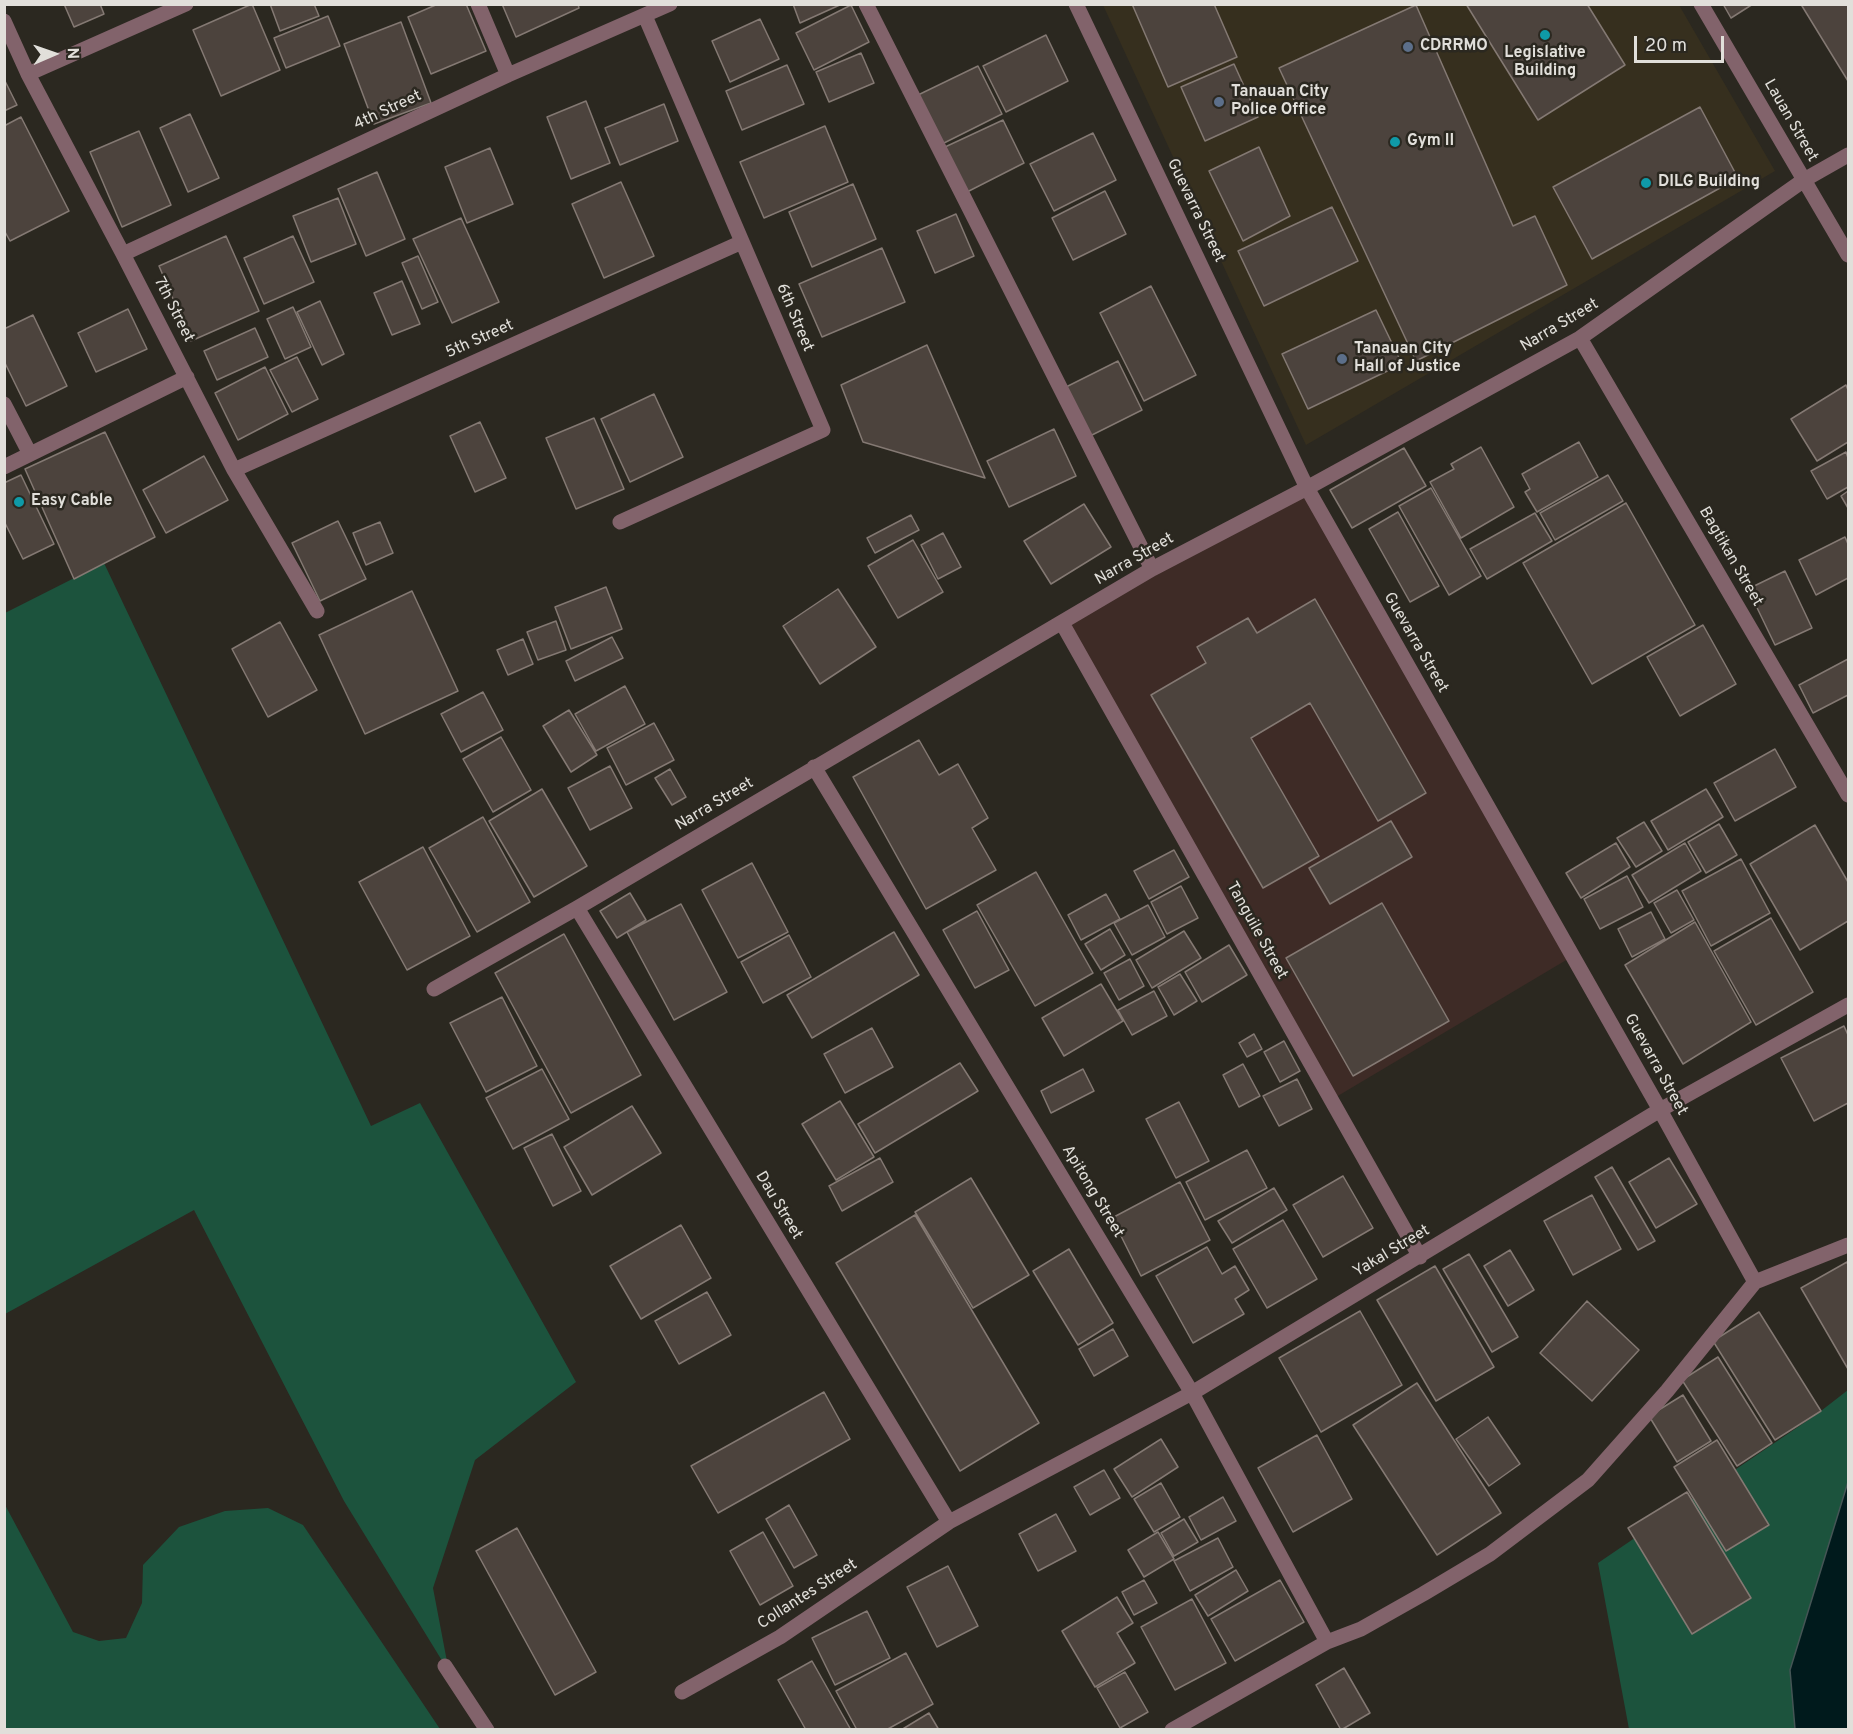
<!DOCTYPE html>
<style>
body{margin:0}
#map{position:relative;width:1853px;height:1734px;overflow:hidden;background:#2b2820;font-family:Overpass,sans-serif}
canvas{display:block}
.frame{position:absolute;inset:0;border:6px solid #e1dfda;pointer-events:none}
.north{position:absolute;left:24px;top:24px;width:60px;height:60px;-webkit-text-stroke:4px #2b2820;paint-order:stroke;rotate:88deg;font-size:16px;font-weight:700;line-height:24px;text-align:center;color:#e1dfda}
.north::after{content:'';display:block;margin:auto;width:21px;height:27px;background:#e1dfda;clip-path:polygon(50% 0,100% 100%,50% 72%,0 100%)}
.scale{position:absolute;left:1634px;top:36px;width:90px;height:27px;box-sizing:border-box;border:3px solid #e1dfda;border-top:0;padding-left:8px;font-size:18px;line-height:21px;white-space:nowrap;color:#e1dfda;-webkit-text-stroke:4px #2b2820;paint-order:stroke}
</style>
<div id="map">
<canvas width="1853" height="1734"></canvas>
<div class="frame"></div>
<div class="north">N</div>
<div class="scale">20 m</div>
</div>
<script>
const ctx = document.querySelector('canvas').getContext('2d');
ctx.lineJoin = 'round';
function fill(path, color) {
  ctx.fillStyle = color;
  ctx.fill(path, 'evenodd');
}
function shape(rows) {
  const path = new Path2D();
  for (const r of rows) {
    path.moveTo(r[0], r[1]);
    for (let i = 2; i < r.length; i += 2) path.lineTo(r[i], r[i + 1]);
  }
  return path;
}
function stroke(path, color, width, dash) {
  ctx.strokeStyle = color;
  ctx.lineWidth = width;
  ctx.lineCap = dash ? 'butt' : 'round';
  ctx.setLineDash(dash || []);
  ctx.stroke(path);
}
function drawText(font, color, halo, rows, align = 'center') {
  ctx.font = font + ' Overpass,sans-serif';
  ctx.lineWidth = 5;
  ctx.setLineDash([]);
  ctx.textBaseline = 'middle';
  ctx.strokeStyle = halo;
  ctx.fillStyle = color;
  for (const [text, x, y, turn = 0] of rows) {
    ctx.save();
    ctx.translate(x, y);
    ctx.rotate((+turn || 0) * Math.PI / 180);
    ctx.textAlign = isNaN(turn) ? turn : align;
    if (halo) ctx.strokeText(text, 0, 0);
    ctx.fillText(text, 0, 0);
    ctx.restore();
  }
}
fill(shape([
 [1103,5,1679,5,1775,171,1306,445]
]), '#362f1e');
fill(shape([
 [1307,488,1573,956,1331,1100,1062,623]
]), '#3e2b26');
fill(shape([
 [104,563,371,1126,420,1103,576,1382,475,1460,433,1588,449,1672,344,1501,194,1210,5,1314,5,613],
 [1848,1390,1848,1729,1629,1729,1598,1563,1817,1414],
 [4,1503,73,1632,99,1641,126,1638,142,1603,143,1565,179,1527,225,1511,268,1508,303,1525,440,1729,5,1729]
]), '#1c533d');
const water = shape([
 [1848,1482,1848,1729,1795,1729,1790,1670,1848,1482]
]);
fill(water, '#001a1c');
stroke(water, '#455', 1.5);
const building = shape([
 [64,4,100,4,104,14,74,27,64,4],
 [252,4,280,70,221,96,193,30,252,4],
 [270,4,314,4,319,16,280,31,270,4],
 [438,4,466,4,486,51,431,74,408,17,438,4],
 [502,4,578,4,579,8,516,37,502,4],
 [793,4,842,4,800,23,793,4],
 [1132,4,1214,4,1237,57,1168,87,1132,4],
 [1466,4,1587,4,1625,65,1538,120,1466,4],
 [1723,4,1753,4,1731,18,1723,4],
 [1805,4,1848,4,1848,81,1802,6,1805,4],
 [851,5,869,42,814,70,796,33,851,5],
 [1416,5,1513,226,1535,216,1567,285,1416,361,1279,68,1416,5],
 [328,16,340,46,286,68,274,38,328,16],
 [760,19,779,59,730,82,712,41,760,19],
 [401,22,431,103,374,124,344,44,401,22],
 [1046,35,1068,81,1006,112,983,66,1046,35],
 [861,53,874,83,829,102,816,72,861,53],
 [1234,64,1258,117,1205,141,1181,87,1234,64],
 [787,65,804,104,742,130,726,91,787,65],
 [978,66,1002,114,942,144,918,95,978,66],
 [4,79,17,105,4,111,4,79],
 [586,101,610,163,571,179,547,117,586,101],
 [664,104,678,141,620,165,605,128,664,104],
 [1700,107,1738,178,1592,259,1553,187,1700,107],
 [190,114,219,178,188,192,160,128,190,114],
 [21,117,69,211,10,241,4,230,4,126,21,117],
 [1003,120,1024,163,967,192,945,147,1003,120],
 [825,126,848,182,764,218,740,162,825,126],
 [139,131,171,205,122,227,90,152,139,131],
 [1093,133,1116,180,1054,211,1030,164,1093,133],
 [1259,147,1290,216,1243,241,1209,171,1259,147],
 [490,148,513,204,467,223,445,167,490,148],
 [377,172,405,239,366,256,338,189,377,172],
 [621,182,654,256,604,278,572,204,621,182],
 [853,184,876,239,812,267,789,212,853,184],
 [1105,191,1126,234,1073,260,1052,218,1105,191],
 [338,198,356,244,311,262,293,216,338,198],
 [1332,207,1358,261,1264,306,1238,251,1332,207],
 [956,214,974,256,935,273,917,231,956,214],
 [461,218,499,302,452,323,413,239,461,218],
 [226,236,259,311,191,341,159,266,226,236],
 [293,236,314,282,264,304,244,258,293,236],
 [882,248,905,302,822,337,799,284,882,248],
 [418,256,438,302,422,309,402,263,418,256],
 [402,281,420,324,392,335,374,293,402,281],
 [1151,286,1196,375,1144,401,1100,313,1151,286],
 [320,301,344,354,322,365,297,312,320,301],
 [293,307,311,347,285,359,267,319,293,307],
 [128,309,147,349,96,372,78,333,128,309],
 [1376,310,1402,364,1308,409,1282,354,1376,310],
 [33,315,67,386,26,406,4,361,4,329,33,315],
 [255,328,268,357,217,380,204,351,255,328],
 [927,345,985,478,863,442,841,385,927,345],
 [297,357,318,399,292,412,270,370,297,357],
 [1118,361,1142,410,1088,437,1064,388,1118,361],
 [265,367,288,414,238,440,215,393,265,367],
 [1846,385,1848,390,1848,442,1817,461,1791,419,1846,385],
 [654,394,683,457,630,482,601,419,654,394],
 [594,418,624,489,576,509,546,438,594,418],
 [480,422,506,478,475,492,450,436,480,422],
 [1054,429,1076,476,1009,507,987,461,1054,429],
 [105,432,155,537,74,579,25,469,105,432],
 [1579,442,1598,477,1537,512,1525,492,1530,489,1522,474,1579,442],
 [1481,447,1514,507,1461,538,1430,482,1454,469,1451,464,1481,447],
 [1404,448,1426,486,1352,528,1330,490,1404,448],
 [1846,452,1848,458,1848,487,1827,499,1811,471,1846,452],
 [204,456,228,500,166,533,143,490,204,456],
 [21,475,54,544,23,559,4,521,4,483,21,475],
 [1608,475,1623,501,1555,540,1540,513,1608,475],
 [1431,488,1481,576,1449,595,1399,506,1431,488],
 [1848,491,1848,508,1841,496,1848,491],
 [1626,503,1695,625,1592,684,1523,563,1626,503],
 [1084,504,1111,547,1051,584,1024,541,1084,504],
 [1398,512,1439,586,1410,602,1369,529,1398,512],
 [1535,513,1552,541,1487,579,1470,549,1535,513],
 [911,515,919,530,875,553,867,538,911,515],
 [338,521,366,579,320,601,292,543,338,521],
 [380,522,393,553,366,565,353,533,380,522],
 [943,533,961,567,938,579,921,545,943,533],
 [1845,537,1848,544,1848,578,1816,595,1799,560,1845,537],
 [913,540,943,592,898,618,868,566,913,540],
 [1785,571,1812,628,1775,645,1748,589,1785,571],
 [606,587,622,629,571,649,555,607,606,587],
 [838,589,876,647,820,684,783,626,838,589],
 [412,591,458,691,365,734,319,635,412,591],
 [1315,599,1426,793,1378,821,1310,703,1251,738,1319,856,1263,888,1151,695,1206,663,1197,647,1248,618,1257,633,1315,599],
 [556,621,566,650,538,660,527,632,556,621],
 [280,622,317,690,268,717,232,649,280,622],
 [1703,625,1736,684,1680,716,1647,657,1703,625],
 [612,637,623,658,575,681,566,661,612,637],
 [523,639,533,664,508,675,497,650,523,639],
 [1848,659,1848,695,1813,713,1799,685,1848,659],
 [625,686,645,724,596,751,575,714,625,686],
 [483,692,503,730,461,752,441,714,483,692],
 [569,710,597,755,571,772,543,726,569,710],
 [654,723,674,760,626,785,607,748,654,723],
 [501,737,531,790,493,812,463,759,501,737],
 [919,740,939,775,958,764,988,818,972,828,996,870,926,909,853,777,919,740],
 [1775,749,1796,787,1735,821,1714,783,1775,749],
 [610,766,632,808,590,830,568,788,610,766],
 [670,769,686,797,672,805,655,778,670,769],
 [542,789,587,866,534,897,489,821,542,789],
 [1706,789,1723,817,1668,850,1651,821,1706,789],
 [483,817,530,902,477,932,429,848,483,817],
 [1391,821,1412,857,1330,904,1309,868,1391,821],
 [1644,822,1662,851,1636,867,1617,838,1644,822],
 [1719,824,1737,855,1706,873,1688,842,1719,824],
 [1815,825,1848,882,1848,921,1800,950,1750,864,1815,825],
 [1616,843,1630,867,1581,898,1566,873,1616,843],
 [1685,843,1701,871,1649,903,1632,875,1685,843],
 [423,847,470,936,407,970,359,882,423,847],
 [1174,850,1189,877,1149,899,1134,871,1174,850],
 [1741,859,1770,913,1711,946,1682,891,1741,859],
 [752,863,788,932,738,958,702,890,752,863],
 [1036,872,1093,973,1035,1006,977,905,1036,872],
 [1627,876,1643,907,1600,929,1584,899,1627,876],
 [1181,886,1198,918,1167,934,1151,902,1181,886],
 [1677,890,1694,920,1671,933,1654,903,1677,890],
 [630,893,646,920,617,938,600,911,630,893],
 [1106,894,1120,919,1081,940,1068,915,1106,894],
 [1382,903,1449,1021,1353,1076,1286,958,1382,903],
 [681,904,727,992,674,1020,627,932,681,904],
 [1148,905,1165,937,1132,955,1114,923,1148,905],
 [977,911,1009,970,975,988,943,930,977,911],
 [1651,912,1665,939,1632,957,1618,929,1651,912],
 [1771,918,1813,992,1756,1025,1714,951,1771,918],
 [1695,922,1751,1022,1683,1064,1625,965,1695,922],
 [1110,929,1125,955,1101,970,1085,944,1110,929],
 [1184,931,1201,958,1152,988,1136,960,1184,931],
 [894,932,919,975,812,1038,787,995,894,932],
 [564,934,641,1075,571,1113,495,973,564,934],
 [789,935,811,977,763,1003,741,962,789,935],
 [1229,945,1247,975,1202,1002,1185,972,1229,945],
 [1130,959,1144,986,1119,1000,1104,973,1130,959],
 [1180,974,1197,1001,1174,1015,1158,987,1180,974],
 [1101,984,1123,1021,1064,1056,1042,1018,1101,984],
 [1154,991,1167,1016,1132,1035,1118,1010,1154,991],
 [502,997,537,1066,486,1092,450,1023,502,997],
 [1844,1026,1848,1035,1848,1103,1814,1121,1781,1058,1844,1026],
 [872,1028,893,1067,845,1093,824,1054,872,1028],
 [1254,1034,1262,1049,1247,1057,1239,1043,1254,1034],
 [1284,1041,1300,1071,1280,1082,1264,1052,1284,1041],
 [960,1063,978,1091,875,1153,858,1124,960,1063],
 [1243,1064,1260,1096,1239,1107,1223,1075,1243,1064],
 [542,1069,569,1119,513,1149,486,1098,542,1069],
 [1083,1069,1094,1091,1051,1113,1041,1091,1083,1069],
 [1297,1079,1312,1109,1279,1126,1263,1096,1297,1079],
 [840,1101,874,1157,836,1180,802,1124,840,1101],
 [1179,1102,1209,1161,1176,1178,1146,1119,1179,1102],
 [632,1106,661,1153,592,1195,564,1147,632,1106],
 [552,1134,581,1191,553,1206,524,1148,552,1134],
 [1247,1150,1267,1188,1205,1220,1186,1182,1247,1150],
 [880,1158,893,1182,842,1211,829,1186,880,1158],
 [1669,1158,1697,1204,1656,1228,1629,1182,1669,1158],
 [1612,1167,1655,1241,1638,1250,1595,1177,1612,1167],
 [1343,1176,1373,1228,1323,1257,1293,1205,1343,1176],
 [971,1178,1029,1275,973,1308,915,1212,971,1178],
 [1180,1182,1210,1240,1141,1276,1112,1218,1180,1182],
 [1274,1188,1287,1210,1232,1243,1218,1221,1274,1188],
 [1592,1195,1621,1249,1573,1275,1544,1221,1592,1195],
 [915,1215,1039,1423,960,1471,836,1263,915,1215],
 [1283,1220,1317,1279,1267,1308,1233,1249,1283,1220],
 [681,1225,711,1278,641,1319,610,1266,681,1225],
 [1207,1247,1222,1274,1235,1266,1249,1290,1235,1299,1244,1314,1193,1343,1156,1276,1207,1247],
 [1069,1249,1113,1323,1078,1345,1033,1271,1069,1249],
 [1510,1250,1534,1290,1508,1306,1484,1266,1510,1250],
 [1469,1254,1518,1337,1492,1352,1443,1269,1469,1254],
 [1847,1262,1848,1265,1848,1369,1801,1288,1847,1262],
 [1435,1266,1494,1367,1436,1401,1377,1300,1435,1266],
 [707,1292,731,1335,679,1364,655,1321,707,1292],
 [1587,1301,1639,1350,1592,1401,1540,1353,1587,1301],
 [1360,1311,1402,1385,1321,1432,1279,1358,1360,1311],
 [1759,1312,1821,1411,1775,1440,1713,1341,1759,1312],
 [1113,1329,1128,1356,1094,1376,1079,1349,1113,1329],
 [1718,1357,1772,1443,1737,1466,1682,1380,1718,1357],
 [1417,1383,1501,1513,1437,1555,1353,1425,1417,1383],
 [824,1392,850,1439,718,1513,691,1466,824,1392],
 [1683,1395,1711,1441,1677,1462,1649,1416,1683,1395],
 [1488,1417,1520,1464,1489,1486,1456,1439,1488,1417],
 [1317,1435,1352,1499,1293,1532,1258,1468,1317,1435],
 [1161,1439,1178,1467,1132,1497,1114,1469,1161,1439],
 [1717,1440,1769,1525,1726,1551,1674,1467,1717,1440],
 [1104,1470,1120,1498,1090,1515,1074,1487,1104,1470],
 [1161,1483,1180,1517,1154,1532,1134,1499,1161,1483],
 [1687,1492,1751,1598,1692,1634,1628,1528,1687,1492],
 [1223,1497,1236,1521,1201,1540,1189,1517,1223,1497],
 [789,1505,817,1555,794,1568,766,1519,789,1505],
 [1056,1514,1076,1551,1038,1571,1019,1534,1056,1514],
 [1184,1519,1198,1542,1174,1556,1161,1533,1184,1519],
 [517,1528,596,1672,555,1695,476,1551,517,1528],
 [763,1532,793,1586,760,1605,730,1551,763,1532],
 [1158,1532,1174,1559,1144,1577,1128,1550,1158,1532],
 [1218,1538,1233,1567,1190,1591,1174,1561,1218,1538],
 [948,1566,978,1626,937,1647,907,1587,948,1566],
 [1236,1570,1248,1591,1208,1616,1195,1595,1236,1570],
 [1144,1580,1157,1603,1134,1615,1122,1592,1144,1580],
 [1280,1580,1304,1622,1235,1661,1211,1619,1280,1580],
 [1117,1597,1133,1623,1117,1633,1135,1663,1095,1687,1062,1631,1117,1597],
 [1192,1599,1226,1663,1175,1690,1141,1627,1192,1599],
 [867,1611,890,1658,835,1685,812,1638,867,1611],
 [906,1653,933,1704,886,1730,857,1730,836,1691,906,1653],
 [812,1661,851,1730,806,1730,778,1680,812,1661],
 [1344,1668,1370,1713,1341,1730,1316,1685,1344,1668],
 [1125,1672,1148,1712,1120,1728,1097,1688,1125,1672],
 [929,1713,939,1730,901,1730,929,1713]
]);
fill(building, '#4c433d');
stroke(building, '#847973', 1.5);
stroke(shape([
 [478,4,508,75],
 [866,4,1152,569],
 [1076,4,1307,488,1660,1110,1755,1282],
 [1701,4,1848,255],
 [4,21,28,74,123,254,234,470,317,611],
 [28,74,186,4],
 [123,254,508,75,670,4],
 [1580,338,1848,795],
 [4,404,30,454],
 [4,467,187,377],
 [234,470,742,242],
 [620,522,823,430,645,16],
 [1062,623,1420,1257],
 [814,767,1192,1393,1327,1642],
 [577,908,949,1522],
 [434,989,577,908,1152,569,1307,488,1580,338,1804,180,1848,155],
 [445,1666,487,1730],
 [682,1692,780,1637,949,1522,1192,1393,1660,1110,1848,1005],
 [1172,1730,1327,1642,1361,1629,1423,1594,1490,1554,1588,1480,1667,1391,1755,1282,1848,1245]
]), '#82636b', 15);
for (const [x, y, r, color] of [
 [1545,35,6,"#0f9aa8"],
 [1408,47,6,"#5c6f8a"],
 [1219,102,6,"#5c6f8a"],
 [1395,142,6,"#0f9aa8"],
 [1646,183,6,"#0f9aa8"],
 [1342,359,6,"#5c6f8a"],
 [19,502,6,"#0f9aa8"]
]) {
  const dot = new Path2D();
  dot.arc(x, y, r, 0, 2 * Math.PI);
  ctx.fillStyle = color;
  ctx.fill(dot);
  stroke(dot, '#2b2820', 2);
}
drawText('bold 16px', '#e1dfda', '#2b2820', [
 ["CDRRMO",1420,47],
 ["Legislative",1545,54,"center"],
 ["Building",1545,72,"center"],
 ["Tanauan City",1231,93],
 ["Police Office",1231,111],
 ["Gym II",1407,142],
 ["DILG Building",1658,183],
 ["Tanauan City",1354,350],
 ["Hall of Justice",1354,368],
 ["Easy Cable",31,502]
], 'left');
drawText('16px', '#e1dfda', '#2b2820', [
 ["4th Street",388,111,-25],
 ["Lauan Street",1790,121,60],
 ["Guevarra Street",1195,211,64],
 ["7th Street",173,310,63],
 ["6th Street",794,318,67],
 ["Narra Street",1560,326,-31],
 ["5th Street",480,340,-24],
 ["Bagtikan Street",1730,557,60],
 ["Narra Street",1135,560,-30],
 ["Guevarra Street",1415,643,60],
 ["Narra Street",715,805,-31],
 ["Tanguile Street",1256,931,61],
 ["Guevarra Street",1655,1065,61],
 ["Apitong Street",1092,1192,59],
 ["Dau Street",778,1206,59],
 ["Yakal Street",1392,1252,-31],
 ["Collantes Street",808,1595,-33]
]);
</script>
